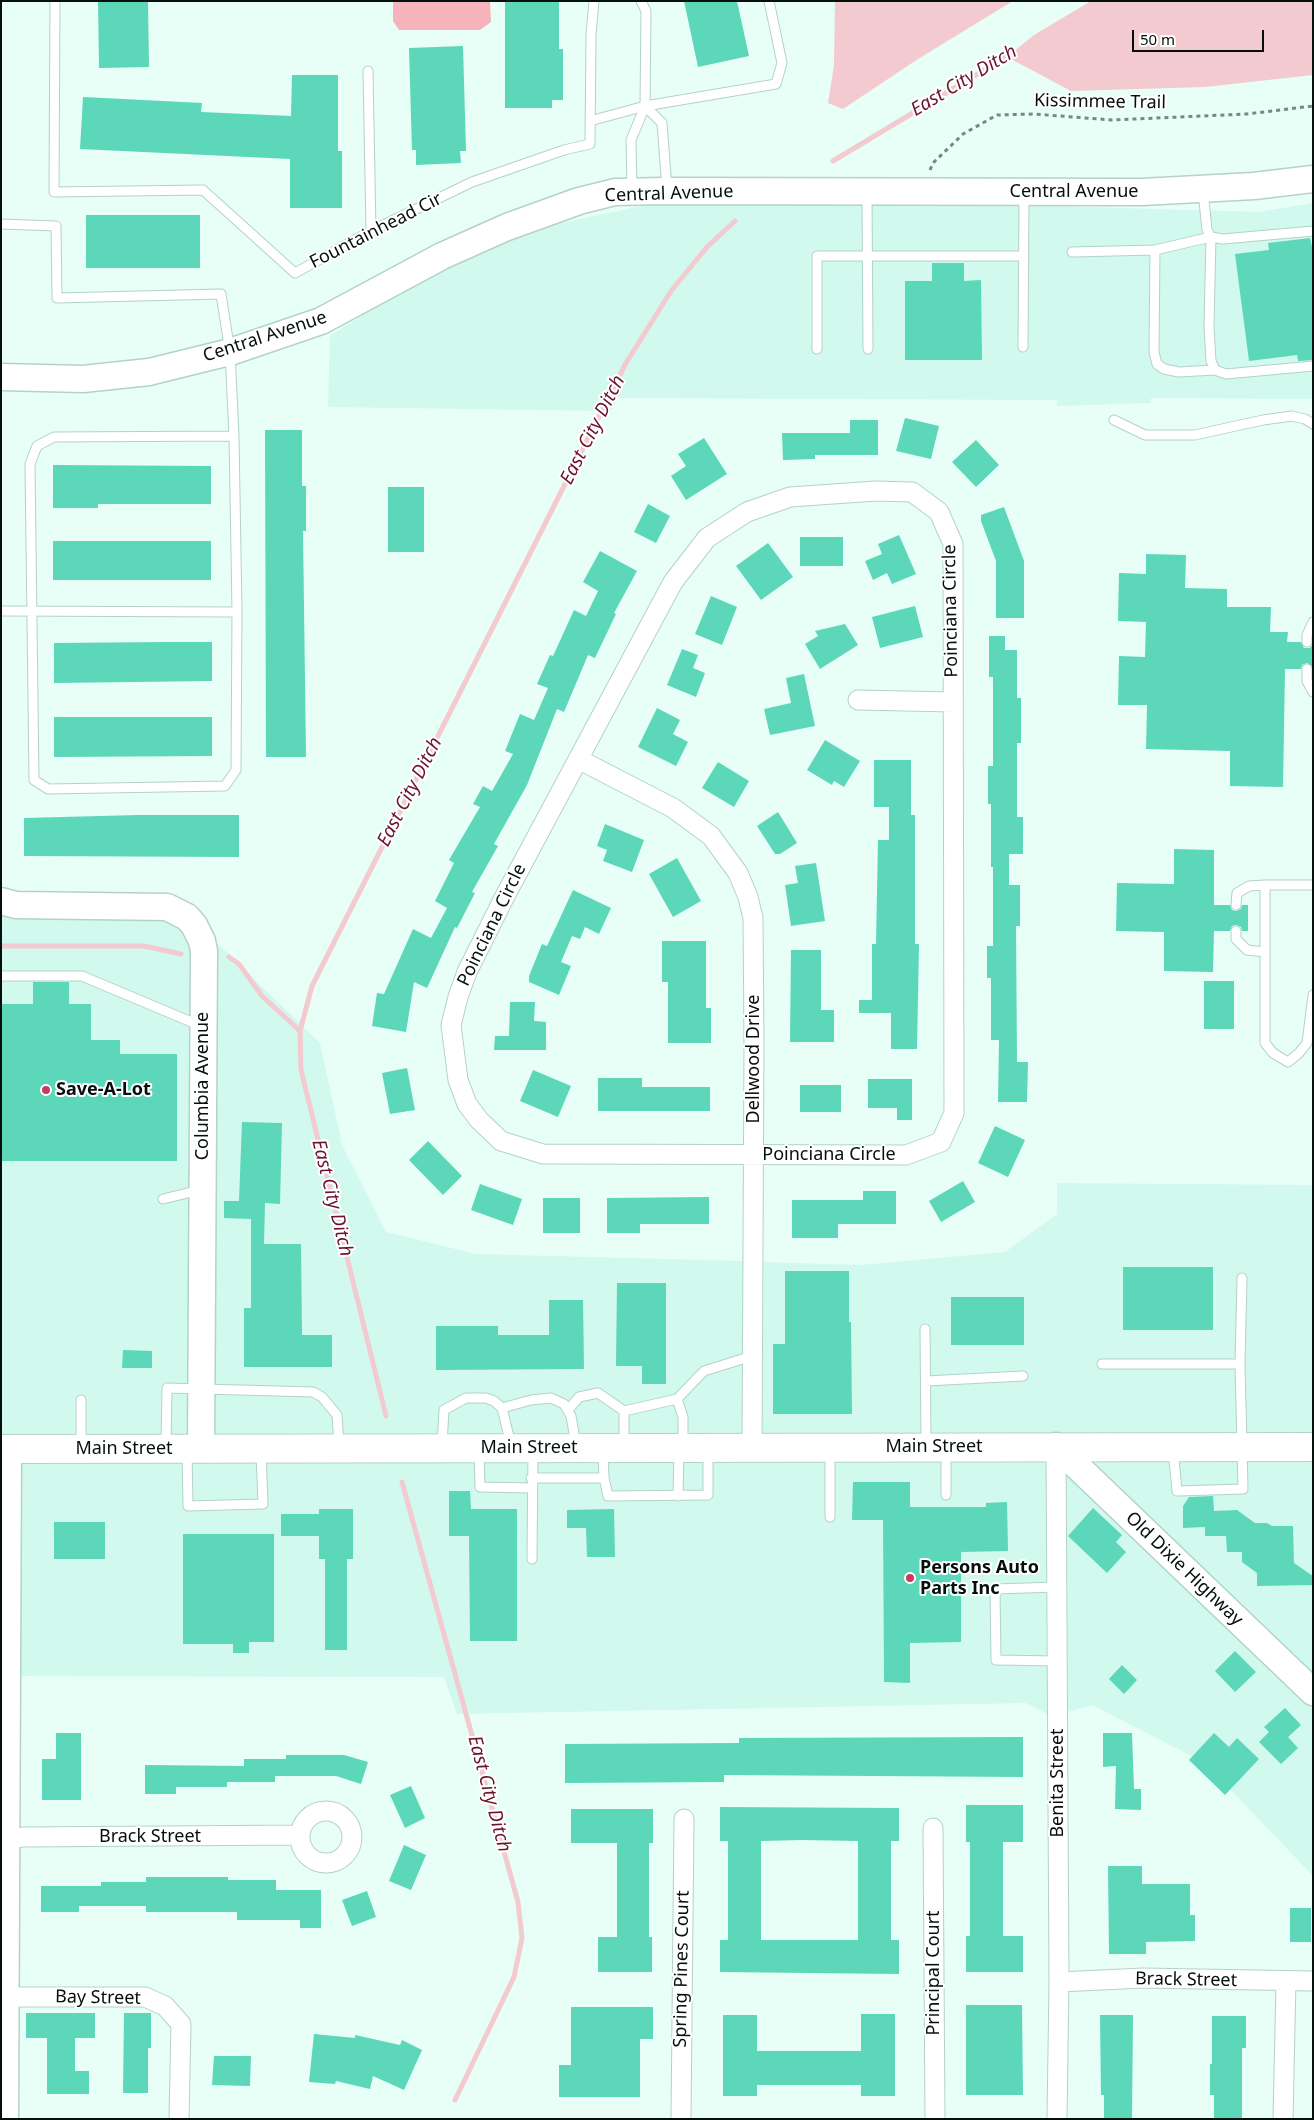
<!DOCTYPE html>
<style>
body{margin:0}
#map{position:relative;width:1314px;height:2120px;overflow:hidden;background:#e7fff7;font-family:"Noto Sans",sans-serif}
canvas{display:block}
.frame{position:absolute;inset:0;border:2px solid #050f0c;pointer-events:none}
.scale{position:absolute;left:1132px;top:30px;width:132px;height:22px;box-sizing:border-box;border:2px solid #050f0c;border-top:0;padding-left:6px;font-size:15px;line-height:18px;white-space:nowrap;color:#050f0c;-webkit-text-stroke:4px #fff;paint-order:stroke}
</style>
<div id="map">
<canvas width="1314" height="2120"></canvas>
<div class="frame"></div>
<div class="scale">50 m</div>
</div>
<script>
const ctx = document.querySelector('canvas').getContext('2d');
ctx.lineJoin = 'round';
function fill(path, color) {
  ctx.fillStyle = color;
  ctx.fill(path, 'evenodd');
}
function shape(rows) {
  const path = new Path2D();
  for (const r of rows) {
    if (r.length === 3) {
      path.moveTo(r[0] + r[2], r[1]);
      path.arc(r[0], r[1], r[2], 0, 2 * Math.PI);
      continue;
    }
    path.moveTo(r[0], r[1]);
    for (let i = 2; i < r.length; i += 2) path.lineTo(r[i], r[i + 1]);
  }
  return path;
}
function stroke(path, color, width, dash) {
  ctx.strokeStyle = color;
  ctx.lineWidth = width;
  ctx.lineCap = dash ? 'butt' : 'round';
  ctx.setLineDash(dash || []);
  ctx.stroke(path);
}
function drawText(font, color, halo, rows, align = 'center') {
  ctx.font = font + ' "Noto Sans",sans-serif';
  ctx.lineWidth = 4;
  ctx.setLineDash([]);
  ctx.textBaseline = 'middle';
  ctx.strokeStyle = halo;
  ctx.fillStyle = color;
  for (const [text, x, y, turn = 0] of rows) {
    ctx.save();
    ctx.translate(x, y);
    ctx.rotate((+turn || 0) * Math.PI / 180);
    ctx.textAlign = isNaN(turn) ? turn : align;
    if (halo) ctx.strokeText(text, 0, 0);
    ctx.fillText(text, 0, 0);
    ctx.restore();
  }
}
fill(shape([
 [773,200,882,201,1258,212,1313,203,1313,399,1151,398,1151,403,1057,406,1057,400,618,398,611,411,328,407,330,336,421,278,520,232,646,205],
 [1,914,173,919,192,943,191,1440,1,1440],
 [212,938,320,1043,342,1145,386,1232,476,1254,743,1261,742,1439,212,1440],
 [1057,1183,1313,1185,1313,1437,762,1439,764,1262,861,1265,1005,1252,1057,1214],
 [1046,1455,1047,1714,1026,1703,457,1714,444,1677,17,1676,18,1458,212,1463],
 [1079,1455,1313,1455,1313,1679],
 [1066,1470,1313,1705,1313,1876,1205,1763,1092,1705,1068,1712]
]), '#d2f9ed');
fill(shape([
 [393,1,490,1,491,22,480,30,399,30,393,21]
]), '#f6b3bc');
fill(shape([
 [835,1,1013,1,918,59,843,109,828,103,834,65],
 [1091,1,1313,1,1313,75,1205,87,1071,91,1007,57,1034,35]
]), '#f3cacf');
stroke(shape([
 [833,161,1014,52],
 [1,946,144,946,181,954],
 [229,957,239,964,262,996,300,1031],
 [386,1416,301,1070,300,1031,312,986,626,363,671,291,707,247,735,221],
 [402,1482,518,1902,522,1938,514,1977,455,2100]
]), '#f3cacf', 5);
fill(shape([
 [98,1,148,1,149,67,99,68],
 [505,1,559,1,559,49,563,49,563,100,552,100,552,108,505,108],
 [684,1,737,1,749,56,698,67],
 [463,46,466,151,460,151,461,163,416,165,416,150,412,150,409,48],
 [292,75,338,75,338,151,342,151,342,208,290,208,290,159,80,149,83,97,202,103,201,112,291,116],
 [86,215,200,215,200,268,86,268],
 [1310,238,1313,251,1313,360,1298,361,1297,355,1249,361,1235,254,1269,250,1268,243],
 [932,263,964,263,964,281,981,280,982,360,905,360,905,281,932,281],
 [905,418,939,426,931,459,896,451],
 [850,420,878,420,878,455,815,455,815,459,783,460,782,433,850,433],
 [265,430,302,430,302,486,306,486,306,531,303,531,306,757,266,757],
 [704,438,727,474,686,500,671,476,686,466,678,454],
 [976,440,999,465,976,487,952,462],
 [53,465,211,466,211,504,98,504,98,508,53,508],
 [388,487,424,487,424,552,388,552],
 [648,504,670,516,656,543,634,532],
 [1004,507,1024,561,1024,618,996,618,996,561,981,521,981,515],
 [899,535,916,574,892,584,887,573,873,580,865,561,882,554,878,544],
 [800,537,843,537,843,566,800,566],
 [53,541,211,541,211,580,53,580],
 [768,543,793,577,761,600,736,566],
 [600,551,637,571,614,613,616,614,595,658,588,655,564,712,557,709,527,785,494,844,498,846,472,892,475,893,457,928,455,927,427,988,414,982,406,1032,372,1026,377,993,384,994,413,929,431,938,447,908,435,901,454,863,449,860,480,807,473,804,483,786,492,791,513,754,505,751,520,714,534,720,548,688,537,684,550,655,553,656,574,610,586,616,598,591,583,582],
 [1146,554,1186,555,1185,588,1227,589,1227,607,1271,607,1270,632,1288,632,1287,642,1301,642,1304,648,1310,648,1313,644,1313,667,1307,663,1302,665,1301,669,1285,669,1283,787,1230,786,1230,751,1146,749,1147,705,1118,705,1119,656,1145,657,1146,622,1118,621,1119,573,1146,574],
 [711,596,737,607,722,645,695,634],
 [915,606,923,637,880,648,872,617],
 [845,624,858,645,820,669,805,644,818,636,815,631],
 [989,636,1005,636,1005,650,1017,650,1017,698,1021,698,1021,743,1017,743,1017,817,1023,817,1023,854,1009,854,1009,885,1020,885,1020,926,1016,926,1017,1062,1028,1062,1027,1102,998,1102,999,1040,991,1040,991,978,987,978,987,946,993,946,993,867,991,867,991,804,988,804,988,766,993,766,993,677,989,677],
 [167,642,212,642,212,681,54,683,54,643],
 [682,649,698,655,693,668,705,673,696,697,667,685],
 [804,674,815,726,770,735,764,709,791,703,786,678],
 [657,708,680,720,673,734,688,742,676,766,638,747],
 [54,717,212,717,212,756,54,757],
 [825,740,860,761,844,787,834,781,832,785,807,770],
 [874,760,911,760,911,815,915,815,915,944,919,944,917,1049,891,1049,891,1013,859,1013,859,1000,872,1000,872,944,876,944,878,840,889,840,889,807,874,807],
 [718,762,749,781,734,807,702,788],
 [778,812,797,843,780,854,775,854,757,826],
 [138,815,239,815,239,857,24,856,24,818],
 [605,824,644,840,632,872,603,861,607,850,597,846],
 [1174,849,1214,850,1214,905,1230,905,1232,910,1236,911,1241,909,1242,905,1248,905,1248,931,1242,931,1241,927,1236,925,1232,926,1230,931,1214,931,1213,972,1164,971,1164,932,1116,931,1117,883,1174,884],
 [677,858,701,901,673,917,649,874],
 [816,863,825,921,791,926,785,885,798,883,795,866],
 [573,890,611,908,599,934,585,927,580,939,572,936,561,962,571,966,559,995,529,982,529,976,542,944,547,946],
 [662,941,706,941,706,1008,711,1008,711,1043,668,1043,668,982,662,982],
 [791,950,821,950,821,1010,834,1010,834,1042,790,1042],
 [1204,981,1234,981,1234,1029,1204,1029],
 [33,982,69,982,69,1004,91,1004,91,1040,120,1040,120,1054,177,1054,177,1161,1,1161,1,1004,33,1004],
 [510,1002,535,1002,534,1021,546,1022,546,1050,494,1050,495,1036,509,1036],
 [407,1068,415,1110,390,1114,382,1073],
 [533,1070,571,1086,558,1117,520,1101],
 [598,1078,642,1078,642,1087,710,1087,710,1111,598,1111],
 [868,1079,912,1079,912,1120,897,1120,897,1108,868,1108],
 [800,1085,841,1085,841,1112,800,1112],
 [242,1122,282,1123,280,1204,265,1203,264,1244,301,1244,302,1335,332,1335,332,1367,244,1367,244,1308,251,1308,251,1219,224,1218,224,1201,239,1201],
 [995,1126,1025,1140,1008,1177,978,1163],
 [428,1141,462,1176,443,1195,409,1160],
 [963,1181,975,1202,941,1222,929,1201],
 [480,1184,522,1199,513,1225,471,1210],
 [863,1191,896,1191,896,1224,838,1224,838,1238,792,1238,792,1200,863,1200],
 [709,1197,709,1224,640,1224,640,1233,607,1233,607,1198],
 [543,1198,580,1198,580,1233,543,1233],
 [1123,1267,1213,1267,1213,1330,1123,1330],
 [785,1271,849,1271,849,1322,851,1322,852,1414,773,1414,773,1344,785,1344],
 [617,1283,666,1283,666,1384,642,1384,642,1366,616,1366],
 [951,1297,1024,1297,1024,1345,951,1345],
 [549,1300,583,1300,584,1369,436,1370,436,1326,498,1326,498,1335,549,1335],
 [123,1350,152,1351,152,1368,122,1368],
 [853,1482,910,1482,910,1507,986,1507,986,1503,1007,1502,1008,1551,961,1552,961,1642,910,1643,910,1683,884,1682,883,1520,852,1520],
 [449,1491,470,1491,471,1509,517,1509,517,1641,470,1641,469,1536,449,1536],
 [1213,1496,1214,1511,1237,1510,1255,1523,1267,1523,1272,1526,1293,1526,1294,1563,1313,1576,1313,1585,1257,1586,1257,1573,1242,1562,1242,1552,1227,1552,1226,1536,1205,1536,1205,1527,1183,1528,1183,1506,1189,1497],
 [1093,1508,1122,1535,1116,1542,1126,1552,1107,1573,1068,1536],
 [319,1509,353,1509,353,1559,347,1559,347,1650,325,1650,325,1559,319,1559,319,1536,281,1536,281,1514,319,1514],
 [614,1509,615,1557,587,1557,586,1528,567,1528,567,1510],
 [54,1522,105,1522,105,1559,54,1559],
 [183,1534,274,1534,274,1642,249,1642,249,1653,233,1653,233,1644,183,1644],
 [1235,1651,1256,1672,1235,1692,1215,1671],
 [1122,1665,1137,1680,1124,1694,1109,1679],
 [1285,1708,1301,1725,1288,1737,1298,1748,1281,1764,1259,1742,1269,1732,1264,1727],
 [56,1733,81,1733,81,1800,42,1800,42,1759,56,1759],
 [1103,1733,1132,1733,1134,1789,1141,1789,1141,1810,1115,1809,1116,1766,1103,1767],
 [1214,1733,1229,1747,1237,1738,1259,1759,1225,1795,1189,1760],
 [1023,1737,1023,1777,724,1775,724,1782,565,1783,565,1744,739,1743,739,1738],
 [286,1755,344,1755,368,1762,361,1784,336,1776,275,1776,275,1782,227,1782,227,1787,176,1787,176,1794,145,1794,145,1765,244,1766,244,1759,286,1759],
 [411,1786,425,1818,405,1828,390,1795],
 [966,1805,1023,1805,1023,1842,1003,1842,1003,1936,1023,1936,1023,1972,966,1972,966,1936,970,1936,970,1842,966,1842],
 [720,1807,899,1808,899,1841,891,1841,891,1940,899,1940,899,1974,720,1972,720,1940,728,1940,728,1841,720,1841],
 [802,1840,858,1841,858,1940,761,1940,761,1841],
 [571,1809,653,1809,653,1843,649,1843,649,1937,652,1937,652,1972,598,1972,598,1937,617,1937,617,1843,571,1843],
 [404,1845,426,1855,411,1890,389,1881],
 [1108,1866,1142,1866,1142,1884,1190,1884,1190,1915,1195,1915,1195,1941,1146,1942,1146,1954,1109,1954],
 [146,1877,228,1877,228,1880,276,1880,276,1890,321,1890,321,1928,300,1928,300,1920,237,1920,237,1912,146,1912,146,1906,79,1906,79,1912,41,1912,41,1886,101,1886,101,1882,146,1882],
 [367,1891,376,1917,352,1926,342,1900],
 [1290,1908,1311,1908,1311,1942,1290,1942],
 [966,2005,1022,2005,1023,2095,966,2095],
 [571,2007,653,2007,653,2039,640,2039,640,2097,559,2097,559,2065,571,2065],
 [26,2013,95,2013,95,2038,75,2038,75,2071,89,2071,89,2094,47,2094,47,2038,26,2038],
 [124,2013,151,2013,151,2048,148,2048,148,2093,123,2093],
 [861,2014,895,2014,895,2096,861,2096,861,2085,757,2085,757,2096,723,2096,723,2015,757,2015,757,2051,861,2051],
 [1100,2015,1133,2015,1132,2119,1104,2119,1104,2095,1101,2095],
 [1212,2016,1246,2016,1246,2048,1242,2048,1242,2119,1214,2119,1214,2095,1210,2095,1210,2064,1212,2064],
 [314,2034,355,2038,355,2035,400,2045,402,2040,422,2050,404,2090,373,2076,370,2089,336,2081,335,2084,309,2082],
 [214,2056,251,2056,250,2086,212,2085]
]), '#5cd7b9');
const lane = shape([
 [55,1,54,192,203,190,295,273,371,231,472,182,564,150,590,144,591,35,594,1],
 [368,71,371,231],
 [645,106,662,123,667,189],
 [590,121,645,106,776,84,782,63,769,1],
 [632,190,631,140,645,106,646,11,641,1],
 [1203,191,1207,230,1211,237,1223,239,1313,231],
 [867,194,868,349],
 [1,224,56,226,57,298,221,294,230,352,234,436,237,612,236,770,225,786,48,789,34,780,30,464,37,446,54,437,234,436],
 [1155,250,1154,352,1157,364,1164,369,1179,372,1215,370],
 [1072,252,1155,250,1211,237,1209,327,1211,361,1215,370,1226,374,1313,366],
 [1023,347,1024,195],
 [817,349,817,256,1024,256],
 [1114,420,1145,435,1195,435,1263,420,1292,416,1305,419,1313,424],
 [1,611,237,612],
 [1307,642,1307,635,1313,622],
 [1307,669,1307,681,1313,692],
 [1313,885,1265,885,1265,1043,1273,1053,1288,1062,1299,1053,1307,1043,1313,995],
 [1236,905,1237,893,1249,886,1265,885],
 [1236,931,1236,939,1247,950,1265,952],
 [1,976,82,976,201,1026],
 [163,1199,200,1190],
 [925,1329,926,1445],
 [1102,1364,1240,1364,1243,1489,1177,1491,1173,1449],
 [1240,1364,1242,1278],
 [926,1381,1023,1376],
 [677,1399,683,1417,683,1445],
 [81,1400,81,1447],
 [502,1408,531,1400,551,1398,564,1404,571,1416,576,1445],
 [568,1410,579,1397,598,1393,624,1411,624,1445],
 [624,1411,677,1399,704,1371,752,1356],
 [442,1445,444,1410,466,1398,486,1398,494,1401,502,1408,511,1445],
 [166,1446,167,1388,313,1392,322,1397,337,1415,339,1446],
 [479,1450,480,1487,531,1488],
 [946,1450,946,1495],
 [830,1451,830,1517],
 [187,1452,188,1506,263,1504,261,1452],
 [603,1452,604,1478,608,1496,708,1495,708,1451],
 [531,1478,604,1478],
 [678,1496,679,1451],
 [532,1559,533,1451],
 [1057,1587,995,1589,996,1660,1057,1661]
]);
const street = shape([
 [876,491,912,492,939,512,953,544,954,1113,941,1142,906,1155,543,1154,501,1141,479,1120,467,1104,458,1080,451,1025,458,997,467,972,505,896,673,582,707,538,747,512,790,497,876,491],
 [858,700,953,702],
 [578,759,673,808,711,836,738,873,748,897,753,918,754,1043,752,1448],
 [1056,1446,1059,1982,1057,2119],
 [326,1837,26],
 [933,1828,935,2119],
 [1,1841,23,1837,300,1835],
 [1059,1982,1143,1978,1313,1981],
 [5,1997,145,1997,165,2006,181,2024,179,2119],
 [681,2119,684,1819],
 [1283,2119,1286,1981]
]);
const secondary = shape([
 [1,377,83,379,149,372,230,352,321,321,442,256,507,227,579,201,615,192,664,191,1142,192,1254,186,1313,179],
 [1,901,16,905,167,907,187,917,194,925,202,941,204,951,201,1449],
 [1056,1446,1313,1692],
 [5,2119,8,1449]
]);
const primary = shape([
 [1,1449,1313,1447]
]);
stroke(lane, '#b4d2c8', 11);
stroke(street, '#b4d2c8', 21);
stroke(secondary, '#b4d2c8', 29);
stroke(primary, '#b4d2c8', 30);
stroke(shape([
 [930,170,933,163,963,134,997,115,1034,114,1112,120,1247,114,1313,106]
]), '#778882', 3, [4, 4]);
stroke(lane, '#fff', 9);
stroke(street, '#fff', 19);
stroke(secondary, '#fff', 26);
stroke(primary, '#fff', 28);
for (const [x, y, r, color] of [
 [46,1090,5,"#c93a5f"],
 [910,1578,5,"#c93a5f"]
]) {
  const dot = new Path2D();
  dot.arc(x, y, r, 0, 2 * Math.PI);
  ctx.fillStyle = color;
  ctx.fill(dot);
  stroke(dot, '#fff', 2);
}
drawText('18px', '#050f0c', '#fff', [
 ["Kissimmee Trail",1100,102,1],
 ["Central Avenue",1074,192],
 ["Central Avenue",669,194,-2],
 ["Fountainhead Cir",376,231,-27],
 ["Central Avenue",265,337,-18],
 ["Poinciana Circle",951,611,-91],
 ["Poinciana Circle",492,925,-64],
 ["Dellwood Drive",754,1059,-90],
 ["Columbia Avenue",203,1086,-90],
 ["Poinciana Circle",829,1155],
 ["Main Street",934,1447],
 ["Main Street",529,1448],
 ["Main Street",124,1449],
 ["Old Dixie Highway",1184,1569,44],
 ["Benita Street",1058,1783,-90],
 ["Brack Street",150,1837],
 ["Spring Pines Court",682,1969,-89],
 ["Principal Court",934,1973,-90],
 ["Brack Street",1186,1980,1],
 ["Bay Street",98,1998,1]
]);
drawText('bold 18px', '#050f0c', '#fff', [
 ["Save-A-Lot",56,1090],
 ["Persons Auto",920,1568],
 ["Parts Inc",920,1589]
], 'left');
drawText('italic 19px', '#6b152d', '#fff', [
 ["East City Ditch",964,81,-31],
 ["East City Ditch",593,430,-63],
 ["East City Ditch",410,792,-63],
 ["East City Ditch",332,1198,76],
 ["East City Ditch",489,1794,75]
]);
</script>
